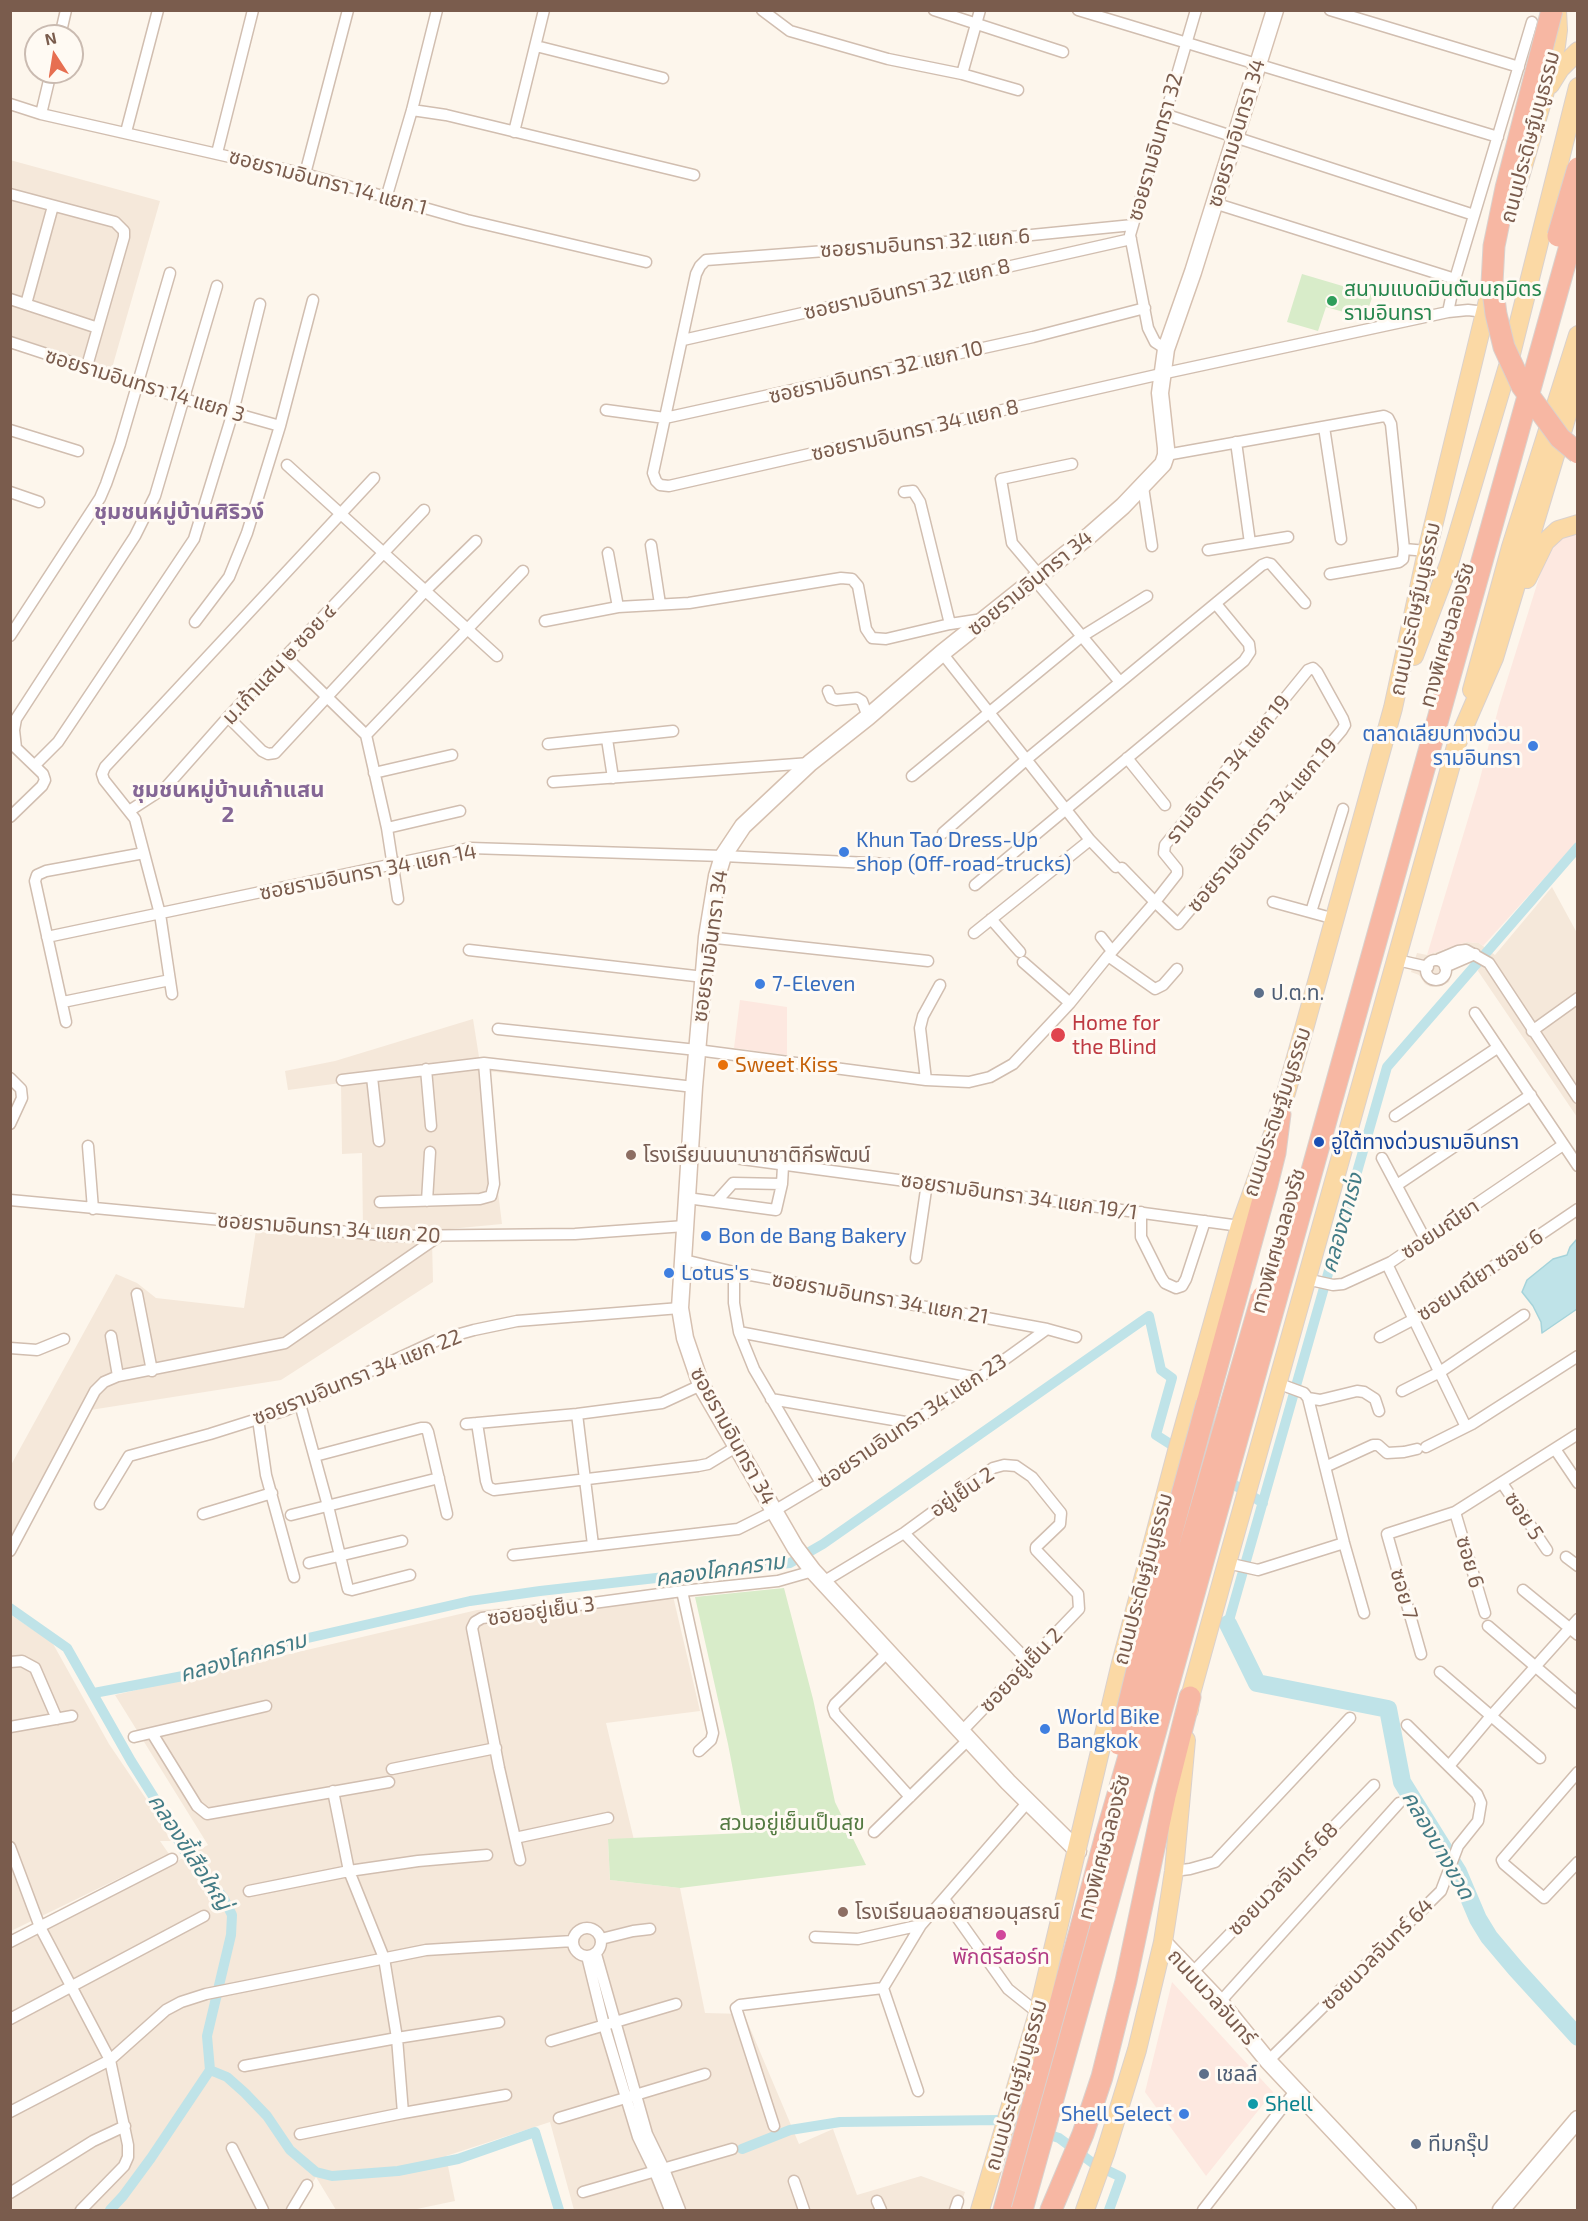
<!DOCTYPE html>
<meta charset="utf-8">
<style>
body{margin:0}
#map{position:relative;width:1588px;height:2221px;overflow:hidden;background:#fdf6ec;font-family:"Exo 2",sans-serif}
canvas{display:block}
.frame{position:absolute;inset:0;border:12px solid #7a5c4d;pointer-events:none}
.north{position:absolute;left:24px;top:24px;width:60px;height:60px;box-sizing:border-box;background:#fffaf3;border:2px solid #cabbb1;border-radius:50%;rotate:348deg;font-size:16px;font-weight:700;line-height:24px;text-align:center;color:#7a5c4d}
.north::after{content:'';display:block;margin:auto;width:21px;height:27px;background:#e76f51;clip-path:polygon(50% 0,100% 100%,50% 72%,0 100%)}
</style>
<div id="map">
<canvas width="1588" height="2221"></canvas>
<div class="frame"></div>
<div class="north">N</div>
</div>
<script>
const ctx = document.querySelector('canvas').getContext('2d');
ctx.lineJoin = 'round';
function fill(path, color) {
  ctx.fillStyle = color;
  ctx.fill(path, 'evenodd');
}
function shape(rows) {
  const path = new Path2D();
  for (const r of rows) {
    if (r.length === 3) {
      path.moveTo(r[0] + r[2], r[1]);
      path.arc(r[0], r[1], r[2], 0, 2 * Math.PI);
      continue;
    }
    path.moveTo(r[0], r[1]);
    for (let i = 2; i < r.length; i += 2) path.lineTo(r[i], r[i + 1]);
  }
  return path;
}
function stroke(path, color, width, dash) {
  ctx.strokeStyle = color;
  ctx.lineWidth = width;
  ctx.lineCap = dash ? 'butt' : 'round';
  ctx.setLineDash(dash || []);
  ctx.stroke(path);
}
function drawText(font, color, halo, rows, align = 'center') {
  ctx.font = font + ' "Exo 2","Noto Sans Thai",sans-serif';
  ctx.lineWidth = 6;
  ctx.setLineDash([]);
  ctx.textBaseline = 'middle';
  ctx.strokeStyle = halo;
  ctx.fillStyle = color;
  for (const [text, x, y, turn = 0] of rows) {
    ctx.save();
    ctx.translate(x, y);
    ctx.rotate((+turn || 0) * Math.PI / 180);
    ctx.textAlign = isNaN(turn) ? turn : align;
    if (halo) ctx.strokeText(text, 0, 0);
    ctx.fillText(text, 0, 0);
    ctx.restore();
  }
}
fill(shape([
 [10,160,160,201,112,368,11,336],
 [1552,887,1577,933,1577,1117,1478,971,1479,967,1467,962,1453,969,1449,982,1442,986,1431,987,1425,984,1419,975,1411,972,1417,953,1427,955,1467,942,1479,943,1495,955],
 [473,1019,479,1057,681,1079,679,1090,485,1071,489,1119,502,1224,428,1231,363,1229,362,1153,342,1154,341,1083,288,1090,285,1071,335,1061],
 [256,1230,266,1233,432,1241,433,1282,281,1380,84,1411,11,1555,11,1465,116,1274,137,1283,156,1298,244,1308],
 [673,1596,700,1711,606,1723,634,1840,608,1840,610,1880,680,1888,705,2013,744,2014,799,2144,833,2129,857,2195,921,2176,965,2192,959,2210,574,2210,550,2122,446,2156,455,2201,412,2210,336,2210,316,2177,296,2210,11,2210,10,1948,208,1845,115,1695,477,1610],
 [11,1615,52,1642,109,1744,151,1806,171,1841,160,1841,169,1854,11,1931]
]), '#f5e8da');
fill(shape([
 [1577,531,1577,842,1483,946,1479,943,1467,942,1427,955,1478,786,1499,706,1548,549,1559,536],
 [740,1000,787,1007,787,1055,734,1048],
 [1172,1982,1273,2092,1206,2176,1145,2092]
]), '#fde8e0');
fill(shape([
 [1302,274,1373,295,1365,318,1326,307,1318,331,1287,322],
 [784,1588,813,1699,835,1802,866,1865,680,1888,610,1880,608,1839,745,1833,728,1744,695,1597]
]), '#d8ecc9');
const water = shape([
 [1577,1239,1577,1309,1542,1333,1541,1322,1533,1306,1522,1292,1527,1280,1553,1259,1567,1255,1570,1247,1577,1239]
]);
fill(water, '#bfe3e8');
stroke(water, '#a5d3da', 1.5);
stroke(shape([
 [10,1608,67,1648,131,1761,168,1820,182,1848,223,1897,232,1915,231,1935,207,2036,210,2070],
 [1228,1624,1387,1067,1578,847],
 [94,1693,183,1676,286,1643,470,1601,540,1591,790,1563,823,1544,1149,1316,1161,1370,1172,1378,1156,1435,1263,1503],
 [210,2070,227,2077,245,2093,267,2116,290,2150,316,2172,332,2176,398,2171,458,2159,535,2132,559,2210],
 [1040,2132,1059,2138,1094,2164,1121,2177,1109,2210],
 [742,2149,790,2130,840,2122,999,2120,1011,2124],
 [110,2210,123,2196,151,2158,210,2070]
]), '#bfe3e8', 10);
stroke(shape([
 [1228,1624,1257,1683,1388,1709,1402,1782,1458,1872,1478,1919,1489,1937,1516,1969,1578,2037]
]), '#bfe3e8', 18);
const street = shape([
 [762,10,790,31,888,59,962,74,1018,90],
 [934,10,1063,52],
 [1078,10,1498,137],
 [1330,10,1519,67],
 [60,36,66,10],
 [536,46,663,78],
 [962,74,980,10],
 [10,104,41,114,305,174,467,220,646,262],
 [412,110,446,115,694,175],
 [41,114,51,72],
 [1164,114,1474,215],
 [126,132,158,10],
 [514,132,544,10],
 [217,153,253,10],
 [305,174,348,10],
 [10,194,115,222,124,231,124,237,87,366],
 [387,195,412,110,437,10],
 [1214,203,1455,279],
 [1133,225,1011,237,706,260,700,266,696,274,653,473,656,481,660,485,669,486,1161,374,1448,312,1468,310,1485,312],
 [10,299,98,328],
 [26,304,53,206],
 [1448,312,1455,279,1532,22],
 [683,340,1131,239],
 [10,342,184,399,280,426],
 [1166,349,1155,342,1148,328,1130,235,1196,10],
 [606,410,665,418,1033,337,1145,308],
 [1324,427,1341,539],
 [10,430,78,451],
 [1236,442,1250,543],
 [1166,455,1384,416,1388,418,1391,424,1404,549,1427,551],
 [287,465,497,656],
 [1143,487,1152,546],
 [10,492,39,502],
 [904,492,913,491,920,502,950,624],
 [651,545,660,604],
 [1208,550,1288,537],
 [608,553,618,607],
 [1330,574,1399,562,1403,559,1404,549],
 [1040,576,1012,543,1001,479,1072,464],
 [1035,580,1120,682],
 [545,621,618,607,689,603,841,578,852,579,858,586,866,629,872,638,886,639,950,624,983,619],
 [195,622,229,577,247,533,280,426,313,300],
 [10,636,100,498,106,484,120,444,170,273],
 [942,653,1090,840,1116,867],
 [286,657,366,735,387,828,398,899],
 [828,691,831,698,836,700,857,698,862,701,868,717],
 [228,717,262,751,268,754,275,753,426,590,476,541],
 [366,735,523,571],
 [607,739,613,778],
 [548,744,673,731],
 [1127,758,1165,805],
 [35,765,58,742,194,539,233,412,260,304],
 [374,773,452,755],
 [912,776,1081,637,1147,596],
 [553,782,810,763],
 [129,811,166,787,228,717,424,510],
 [10,817,42,786,45,780,43,774,16,748,14,730,16,719,135,536,155,496,217,286],
 [387,828,460,811],
 [943,833,1027,759,1262,565,1267,563,1271,564,1305,603],
 [975,885,1244,661,1250,652,1249,644,1216,604],
 [1273,902,1335,919],
 [1311,912,1343,809],
 [991,919,1020,952],
 [974,933,1090,840],
 [47,937,470,848,723,856,890,864],
 [707,937,928,961],
 [1101,937,1112,951],
 [469,950,704,977],
 [1108,956,1155,989,1163,985,1177,969],
 [1439,959,1458,951,1466,950,1489,963,1578,1098],
 [1397,960,1428,967],
 [1436,970,10],
 [1023,962,1070,1003],
 [1445,967,1475,954],
 [172,994,160,914,135,819,104,780,102,774,105,767,374,478],
 [63,1002,170,980],
 [1475,1013,1578,1166],
 [66,1022,35,881,37,875,46,871,144,853],
 [498,1029,697,1050,926,1080,969,1082,990,1077,1013,1064,1070,1003,1108,956,1155,902,1177,874,1177,869,1164,853,1165,845,1308,670,1313,668,1317,672,1343,719,1345,725,1342,730,1178,924,1155,902,1122,868],
 [1532,1031,1578,998],
 [426,1069,431,1126],
 [372,1077,379,1141],
 [10,1078,21,1089,22,1098,10,1124],
 [342,1080,484,1063,694,1087],
 [926,1080,920,1028,923,1016,940,985],
 [1395,1116,1497,1048],
 [88,1146,93,1209],
 [690,1152,1240,1226],
 [1382,1158,1425,1239],
 [1397,1185,1531,1095],
 [687,1198,776,1210,782,1184,783,1166],
 [10,1200,391,1236,575,1234,685,1226],
 [427,1201,430,1152],
 [380,1202,480,1199,491,1196,494,1184,484,1063],
 [716,1202,733,1183,782,1184],
 [1141,1212,1141,1237,1161,1277,1165,1283,1176,1288,1182,1286,1186,1279,1205,1221],
 [916,1258,927,1183],
 [684,1260,734,1272,1047,1329,1076,1337],
 [1387,1264,1466,1427],
 [734,1272,734,1303,739,1332,754,1369,821,1483],
 [1306,1279,1333,1285,1343,1284,1391,1262,1563,1145],
 [137,1294,152,1371],
 [739,1332,979,1378],
 [111,1336,118,1376],
 [1380,1337,1420,1316,1578,1209],
 [10,1348,37,1350,64,1339],
 [1277,1383,1304,1393,1308,1398,1344,1543,1364,1613],
 [1402,1391,1440,1372,1524,1315],
 [1308,1398,1320,1400,1357,1391,1364,1392,1375,1399,1379,1411],
 [771,1399,911,1423],
 [300,1404,328,1506,348,1589,352,1590,410,1575],
 [577,1414,593,1545],
 [258,1419,266,1475,294,1577],
 [477,1423,486,1481,488,1487,494,1490,698,1466,708,1464,736,1447],
 [466,1424,577,1414,662,1403,701,1385],
 [1426,1447,1472,1424,1578,1356],
 [1555,1449,1578,1483],
 [315,1456,421,1428,426,1428,428,1432,447,1514],
 [1325,1467,1373,1445,1378,1445,1387,1453,1404,1452,1417,1449],
 [1502,1483,1547,1550],
 [100,1504,129,1456,210,1434,286,1410,438,1340,474,1330,517,1321,680,1308],
 [1455,1512,1485,1613],
 [203,1514,272,1493],
 [291,1515,439,1478],
 [904,1533,1030,1663],
 [10,1551,95,1391,104,1382,118,1376,285,1343,438,1237],
 [513,1555,738,1529,774,1511,821,1483,979,1378,1047,1329],
 [1566,1557,1578,1566],
 [309,1563,402,1541],
 [1227,1563,1258,1570,1344,1543],
 [823,1582,904,1533,993,1468,1004,1465,1016,1466,1032,1477,1061,1513,1060,1524,1036,1547,1036,1550,1078,1594,1079,1609,962,1731],
 [1523,1590,1578,1635],
 [682,1591,713,1733,711,1740,699,1751],
 [1488,1626,1578,1703],
 [888,1652,835,1704,833,1708,835,1714,910,1797],
 [1421,1654,1387,1534,1455,1512,1578,1434],
 [10,1662,22,1661,35,1668,57,1719],
 [1440,1672,1540,1758],
 [10,1727,72,1716],
 [152,1733,197,1806,207,1814,389,1782],
 [134,1737,266,1706],
 [1449,1766,1491,1716,1578,1619],
 [392,1769,496,1748],
 [1578,1772,1502,1860,1504,1864,1544,1898,1578,1862],
 [333,1791,349,1871,384,1958,397,2038,403,2113],
 [874,1832,969,1739],
 [515,1838,608,1818],
 [10,1847,40,1927,110,2060,128,2145,128,2157,124,2166,81,2210],
 [520,1860,499,1768,472,1628,475,1622,482,1618,682,1591,778,1581,813,1571],
 [1174,1871,1190,1869,1215,1862,1350,1718],
 [249,1891,349,1871,418,1861,487,1855],
 [944,1899,1008,1989,1038,2013],
 [587,1942,14],
 [815,1937,858,1939,921,1925],
 [601,1939,633,1931,650,1929],
 [10,1942,172,1859],
 [596,1954,647,2134,664,2169,680,2210],
 [587,1956,604,2025,638,2137,655,2172,670,2210],
 [1192,1973,1374,1785],
 [1220,2002,1399,1803],
 [10,2019,204,1916],
 [551,2041,676,2004],
 [1268,2061,1441,1891,1458,1846,1478,1821,1481,1803,1477,1794,1407,1725],
 [244,2066,397,2038,499,2022],
 [918,2091,883,1988,921,1925,1027,1803],
 [10,2112,110,2060,166,2010,181,2002,206,1994,426,1950,573,1941],
 [559,2118,705,2074],
 [774,2126,736,2008,740,2005,883,1988],
 [300,2134,403,2113,506,2095],
 [232,2148,263,2210],
 [794,2181,804,2210],
 [583,2192,732,2149],
 [10,2193,93,2141,125,2126],
 [877,2201,881,2210],
 [292,2210,307,2185],
 [955,2210,958,2201],
 [1203,2210,1296,2090]
]);
const secondary = shape([
 [1078,1851,1008,1782,813,1571,795,1547,701,1385,685,1338,680,1308,694,1087,707,937,717,876,723,856,743,826,810,763,868,717,942,653,1090,535,1123,506,1163,464,1166,455,1166,448,1160,393,1166,349,1193,272,1275,10],
 [1163,1942,1220,2002,1268,2061,1408,2210],
 [1501,2210,1578,2119]
]);
const primary = shape([
 [1550,85,1560,69,1578,51],
 [1514,197,1544,95,1556,46,1558,30,1557,10],
 [1527,579,1545,542,1558,530,1578,524],
 [1414,656,1449,564,1508,366,1578,87],
 [1472,690,1511,547,1578,335],
 [1189,1710,1190,1697,1227,1563,1457,743,1494,658,1578,379],
 [980,2210,1038,2013,1120,1667,1177,1451,1240,1226,1280,1114,1304,1029,1393,708,1427,551,1491,288],
 [1085,2210,1105,2154,1137,2050,1163,1942,1174,1871,1186,1740]
]);
const highway = shape([
 [1207,1403,1267,1185,1275,1153,1280,1114],
 [1004,2210,1105,1839],
 [1051,2210,1083,2134,1102,2077,1126,1981,1165,1796,1190,1697]
]);
stroke(street, '#d1beb0', 13);
stroke(secondary, '#d6c0b0', 19);
stroke(primary, '#dad1cd', 20);
stroke(highway, '#dad1cd', 23);
stroke(street, '#fff', 10);
stroke(secondary, '#fff', 16);
stroke(primary, '#fbd9a5', 18);
stroke(highway, '#f7b7a3', 21);
const highwayBridge = shape([
 [1552,10,1506,188,1494,246,1492,283,1496,314,1504,347,1522,386,1560,438,1578,453],
 [1558,236,1578,168],
 [1119,1744,1162,1568,1207,1403],
 [1105,1839,1262,1297],
 [1022,2210,1578,217]
]);
stroke(highwayBridge, '#dad1cd', 23, []);
stroke(highwayBridge, '#f7b7a3', 21);
for (const [x, y, r, color] of [
 [1332,301,6,"#2e9e5b"],
 [1533,746,6,"#3f7fe0"],
 [844,852,6,"#3f7fe0"],
 [760,984,6,"#3f7fe0"],
 [1259,993,6,"#5c6f8a"],
 [1058,1035,8,"#e0444e"],
 [723,1065,6,"#e8710a"],
 [1319,1142,6,"#1a4fb4"],
 [631,1155,6,"#8d6e63"],
 [706,1236,6,"#3f7fe0"],
 [669,1273,6,"#3f7fe0"],
 [1045,1729,6,"#3f7fe0"],
 [843,1912,6,"#8d6e63"],
 [1001,1935,6,"#d1479c"],
 [1204,2074,6,"#5c6f8a"],
 [1253,2104,6,"#0f9aa8"],
 [1184,2114,6,"#3f7fe0"],
 [1416,2144,6,"#5c6f8a"]
]) {
  const dot = new Path2D();
  dot.arc(x, y, r, 0, 2 * Math.PI);
  ctx.fillStyle = color;
  ctx.fill(dot);
  stroke(dot, '#fffaf3', 2);
}
drawText('21px', '#7a5c4d', '#fffaf3', [
 ["ซอยรามอินทรา 34",1236,133,-73],
 ["ถนนประดิษฐ์มนูธรรม",1530,137,-75],
 ["ซอยรามอินทรา 32",1155,147,-74],
 ["ซอยรามอินทรา 14 แยก 1",328,182,15],
 ["ซอยรามอินทรา 32 แยก 6",925,243,-4],
 ["ซอยรามอินทรา 32 แยก 8",907,289,-13],
 ["ซอยรามอินทรา 32 แยก 10",876,372,-13],
 ["ซอยรามอินทรา 14 แยก 3",145,385,17],
 ["ซอยรามอินทรา 34 แยก 8",915,430,-13],
 ["ซอยรามอินทรา 34",1030,583,-39],
 ["ถนนประดิษฐ์มนูธรรม",1415,609,-78],
 ["ทางพิเศษฉลองรัช",1447,635,-74],
 ["ม.เก้าแสน ๒ ซอย ๔",279,664,-47],
 ["รามอินทรา 34 แยก 19",1228,769,-51],
 ["ซอยรามอินทรา 34 แยก 19",1262,825,-50],
 ["ซอยรามอินทรา 34 แยก 14",368,872,-11],
 ["ซอยรามอินทรา 34",710,946,-82],
 ["ถนนประดิษฐ์มนูธรรม",1277,1112,-72],
 ["ซอยรามอินทรา 34 แยก 19/1",1019,1196,8],
 ["ซอยรามอินทรา 34 แยก 20",329,1228,4],
 ["ซอยมณียา",1440,1229,-34],
 ["ทางพิเศษฉลองรัช",1278,1241,-74],
 ["ซอยมณียา ซอย 6",1480,1275,-34],
 ["ซอยรามอินทรา 34 แยก 21",880,1298,10],
 ["ซอยรามอินทรา 34 แยก 22",357,1377,-22],
 ["ซอยรามอินทรา 34 แยก 23",912,1421,-34],
 ["ซอยรามอินทรา 34",733,1436,61],
 ["อยู่เย็น 2",962,1492,-34],
 ["ซอย 5",1524,1516,56],
 ["ซอย 6",1470,1562,74],
 ["ถนนประดิษฐ์มนูธรรม",1143,1579,-75],
 ["ซอย 7",1404,1594,74],
 ["ซอยอยู่เย็น 3",541,1611,-8],
 ["ซอยอยู่เย็น 2",1021,1670,-46],
 ["ทางพิเศษฉลองรัช",1104,1847,-75],
 ["ซอยนวลจันทร์ 68",1283,1879,-46],
 ["ซอยนวลจันทร์ 64",1377,1954,-45],
 ["ถนนนวลจันทร์",1212,1997,48],
 ["ถนนประดิษฐ์มนูธรรม",1016,2085,-74]
]);
drawText('21px', '#27864d', '#fffaf3', [
 ["สนามแบดมินตันนฤมิตร",1344,289],
 ["รามอินทรา",1344,313]
], 'left');
drawText('21px', '#366cbe', '#fffaf3', [
 ["ตลาดเลียบทางด่วน",1521,734,"right"],
 ["รามอินทรา",1521,758,"right"],
 ["Khun Tao Dress-Up",856,840],
 ["shop (Off-road-trucks)",856,864],
 ["7-Eleven",772,984],
 ["Bon de Bang Bakery",718,1236],
 ["Lotus's",681,1273],
 ["World Bike",1057,1717],
 ["Bangkok",1057,1741],
 ["Shell Select",1172,2114,"right"]
], 'left');
drawText('21px', '#4e5e75', '#fffaf3', [
 ["ป.ต.ท.",1271,993],
 ["เชลล์",1216,2074],
 ["ทีมกรุ๊ป",1428,2144]
], 'left');
drawText('21px', '#be3a42', '#fffaf3', [
 ["Home for",1072,1023],
 ["the Blind",1072,1047]
], 'left');
drawText('21px', '#c56008', '#fffaf3', [
 ["Sweet Kiss",735,1065]
], 'left');
drawText('21px', '#164399', '#fffaf3', [
 ["อู่ใต้ทางด่วนรามอินทรา",1331,1142]
], 'left');
drawText('21px', '#785e54', '#fffaf3', [
 ["โรงเรียนนนานาชาติกีรพัฒน์",643,1155],
 ["โรงเรียนลอยสายอนุสรณ์",855,1912]
], 'left');
drawText('21px', '#537a41', '#fffaf3', [
 ["สวนอยู่เย็นเป็นสุข",792,1823]
]);
drawText('21px', '#b23c85', '#fffaf3', [
 ["พักดีรีสอร์ท",1001,1957]
]);
drawText('21px', '#0d838f', '#fffaf3', [
 ["Shell",1265,2104]
], 'left');
drawText('bold 22px', '#846695', '#fffaf3', [
 ["ชุมชนหมู่บ้านศิริวง์",179,512],
 ["ชุมชนหมู่บ้านเก้าแสน",228,790],
 ["2",228,815]
]);
drawText('italic 22px', '#437c86', '#fffaf3', [
 ["คลองตาเร่ง",1342,1223,-74],
 ["คลองโคกคราม",720,1570,-8],
 ["คลองโคกคราม",243,1657,-16],
 ["คลองบางขวด",1438,1845,60],
 ["คลองขี้เสือใหญ่",190,1852,57]
]);
</script>
